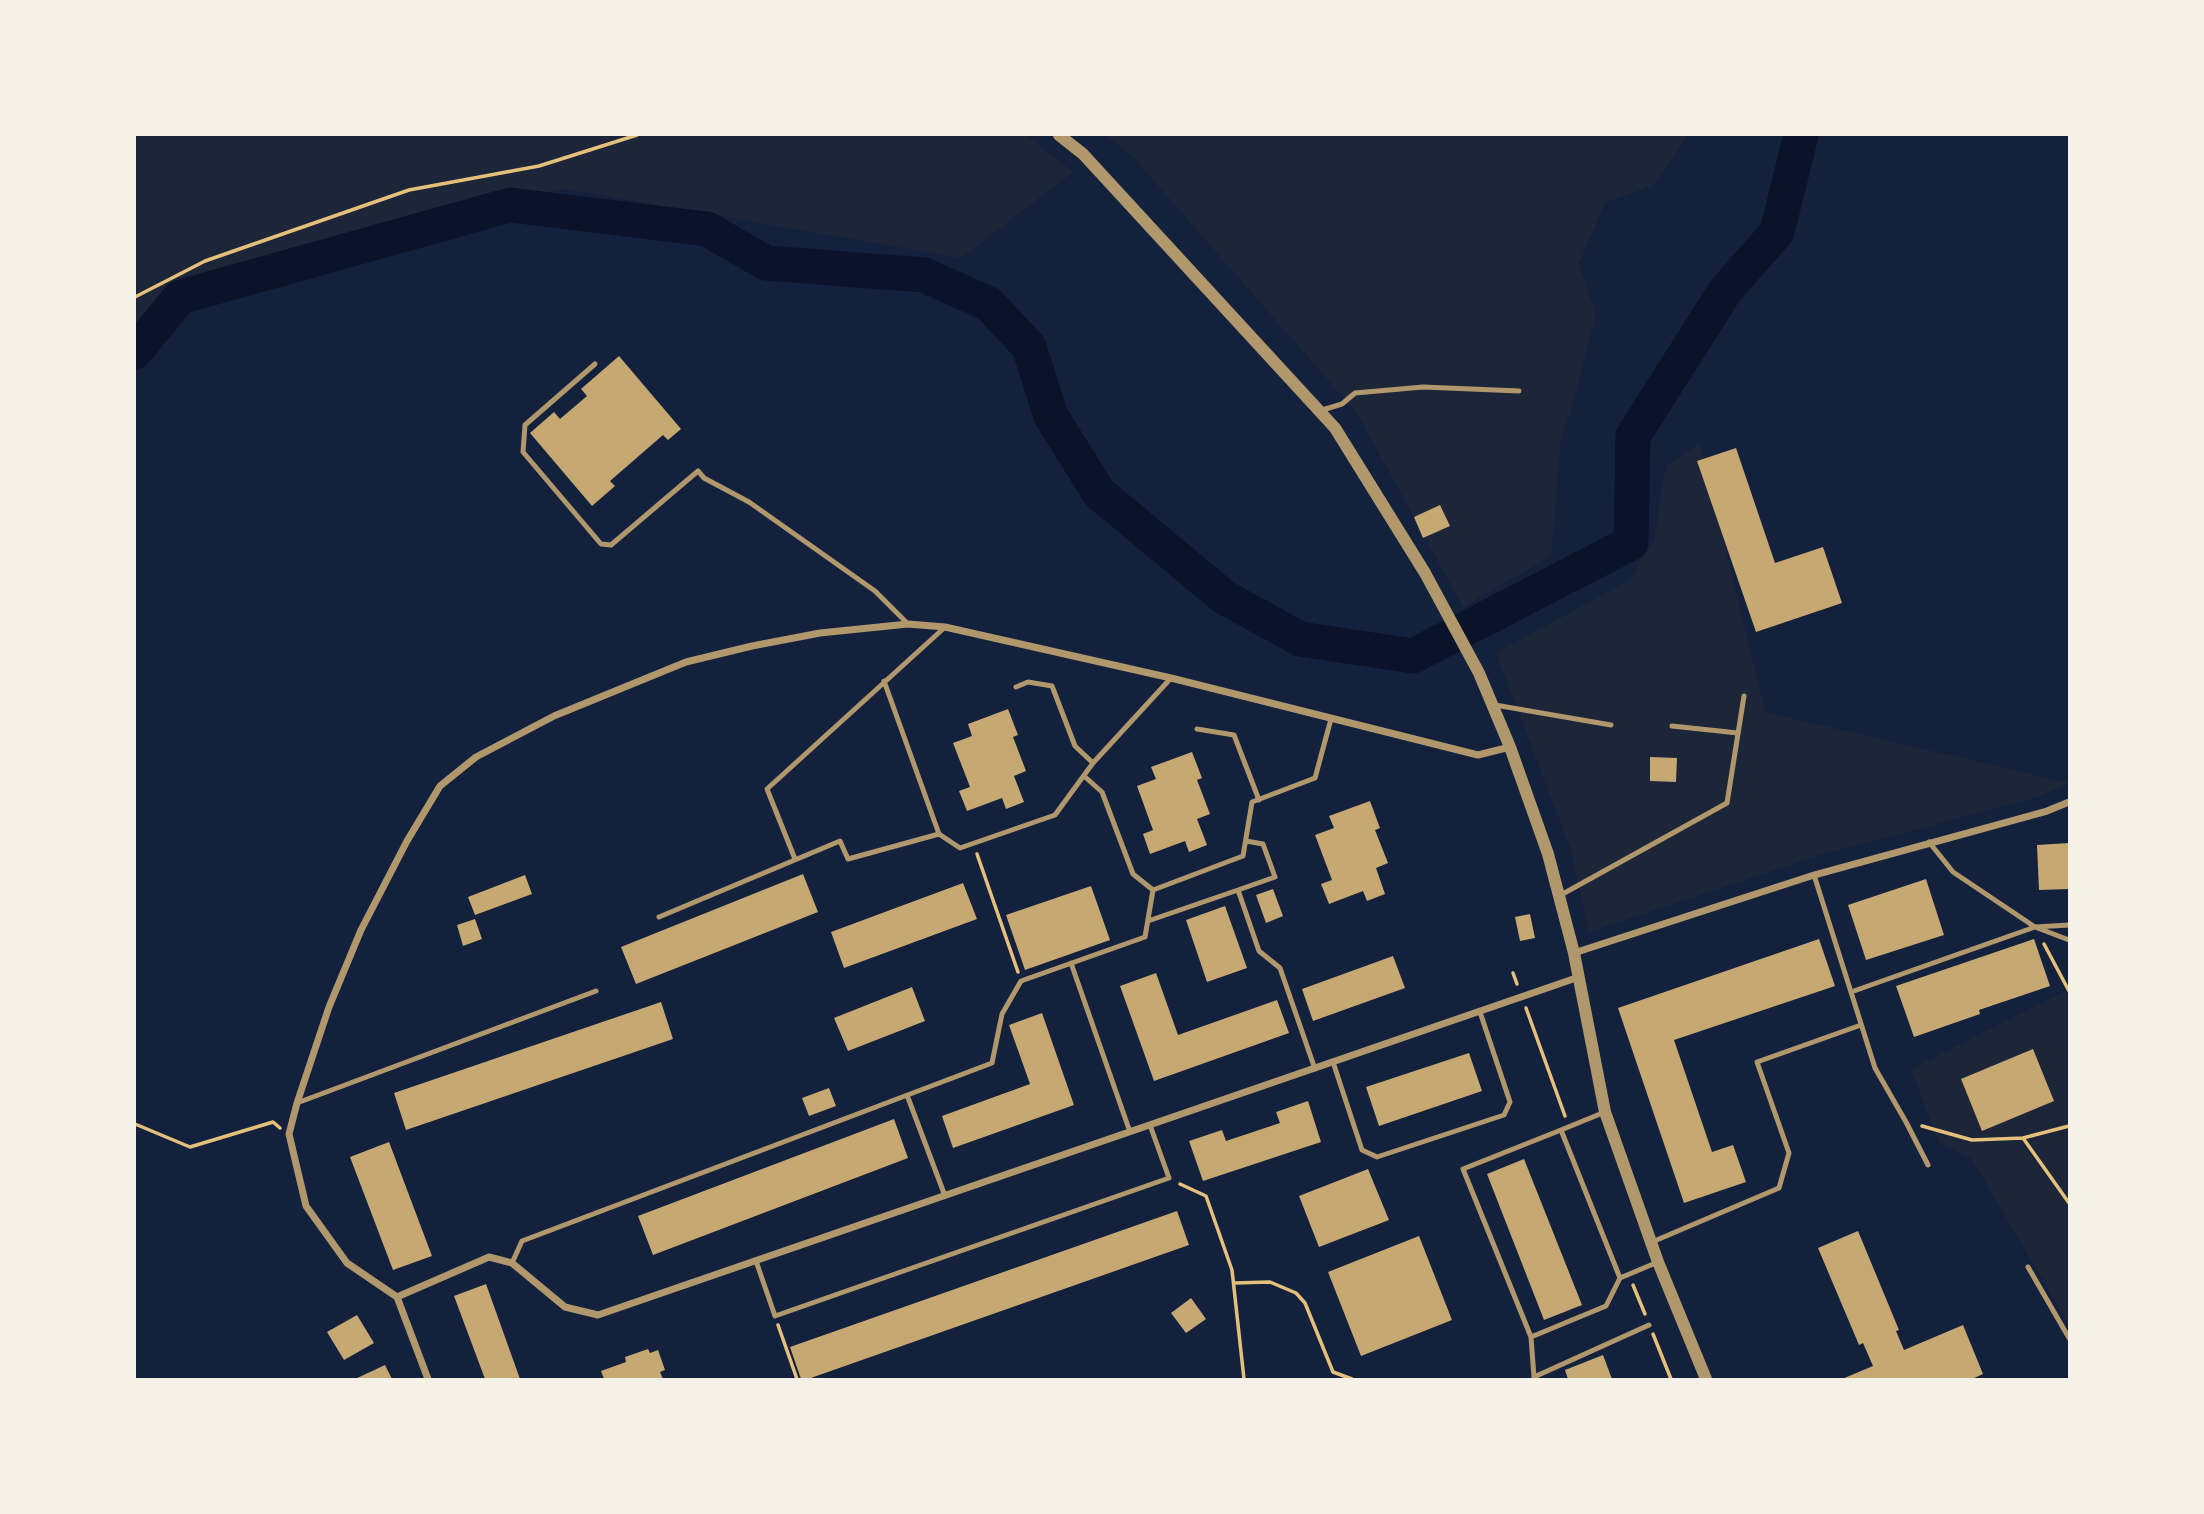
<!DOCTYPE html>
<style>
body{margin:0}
#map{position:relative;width:2204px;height:1514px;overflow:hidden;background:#14213d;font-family:Rubik,sans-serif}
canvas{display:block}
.frame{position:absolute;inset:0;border:136px solid #f6f1e7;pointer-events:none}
</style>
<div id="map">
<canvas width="2204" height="1514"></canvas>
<div class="frame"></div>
</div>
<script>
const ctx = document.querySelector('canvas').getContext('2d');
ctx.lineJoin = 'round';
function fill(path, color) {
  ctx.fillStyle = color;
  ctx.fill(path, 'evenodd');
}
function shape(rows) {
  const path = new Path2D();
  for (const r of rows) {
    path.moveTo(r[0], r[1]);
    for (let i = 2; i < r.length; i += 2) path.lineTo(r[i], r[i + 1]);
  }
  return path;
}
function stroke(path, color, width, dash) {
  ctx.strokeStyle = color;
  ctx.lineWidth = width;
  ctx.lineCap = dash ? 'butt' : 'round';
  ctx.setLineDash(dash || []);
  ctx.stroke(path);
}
fill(shape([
 [135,135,1026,135,1073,172,961,258,565,189,382,223,135,321],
 [1106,135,1688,135,1653,185,1605,203,1579,263,1596,314,1572,407,1561,439,1551,556,1463,607,1357,413,1132,156],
 [1700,443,1765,712,2069,783,2038,797,1820,855,1589,932,1571,850,1496,653,1630,580,1654,540,1666,466],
 [2068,990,2069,997,2069,1325,1972,1159,1939,1143,1911,1069]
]), '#1d2539');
stroke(shape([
 [135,352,180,297,510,205,707,229,766,263,924,275,989,304,1029,347,1051,416,1099,493,1224,597,1300,639,1413,656,1631,543,1633,436,1725,291,1777,232,1801,135]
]), '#0b132b', 35);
fill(shape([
 [619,356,681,429,668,440,663,435,610,481,615,486,592,506,530,433,554,412,560,419,587,396,581,389],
 [1736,448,1775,563,1823,547,1842,603,1756,632,1697,461],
 [1440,505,1450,526,1423,538,1414,517],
 [1008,709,1018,735,1013,737,1026,771,1014,776,1024,802,1006,809,1002,798,967,811,959,791,970,787,953,743,972,736,968,724],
 [1192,752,1202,778,1197,780,1210,814,1197,819,1207,845,1189,852,1185,841,1150,854,1143,834,1153,830,1137,786,1156,779,1151,767],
 [1650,757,1677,758,1676,782,1650,781],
 [1370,801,1380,828,1375,830,1388,863,1376,868,1385,894,1367,901,1363,891,1329,904,1321,884,1332,880,1315,835,1334,828,1329,816],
 [2069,843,2069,889,2039,890,2037,845],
 [803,874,818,912,636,984,621,947],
 [525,875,532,894,475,915,468,897],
 [1926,879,1944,935,1866,960,1848,905],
 [963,883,977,919,844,968,831,932],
 [1091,886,1110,940,1025,970,1006,915],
 [1273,889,1283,916,1266,923,1256,895],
 [1225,906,1247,968,1207,982,1186,920],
 [1530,914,1535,938,1520,941,1515,917],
 [475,919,482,939,463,946,457,925],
 [1819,939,1835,986,1674,1040,1712,1152,1733,1145,1746,1182,1684,1203,1618,1008],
 [2034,939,2050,986,1979,1010,1980,1014,1914,1037,1896,986],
 [1393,956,1405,988,1313,1021,1302,989],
 [1156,973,1178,1035,1277,1000,1289,1033,1154,1081,1120,986],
 [912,987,925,1021,848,1051,834,1018],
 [661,1002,673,1039,406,1130,394,1093],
 [1042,1013,1074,1105,953,1148,942,1116,1030,1084,1009,1025],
 [2033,1049,2054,1101,1982,1131,1961,1079],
 [1469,1053,1482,1091,1379,1126,1366,1087],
 [829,1088,836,1106,809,1116,802,1098],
 [1308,1101,1321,1142,1203,1181,1189,1141,1222,1130,1226,1141,1280,1123,1276,1112],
 [894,1119,908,1158,653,1255,638,1216],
 [389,1142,432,1256,393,1270,350,1157],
 [1524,1159,1582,1305,1544,1320,1487,1174],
 [1368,1169,1389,1220,1319,1247,1299,1196],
 [1177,1211,1189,1245,808,1379,801,1379,790,1347],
 [1858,1231,1899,1330,1896,1331,1904,1350,1963,1325,1983,1374,1972,1379,1842,1379,1873,1366,1863,1343,1859,1345,1818,1248],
 [1419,1236,1452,1320,1361,1356,1328,1272],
 [486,1284,520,1379,485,1379,454,1296],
 [1191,1298,1206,1319,1186,1333,1171,1313],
 [357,1315,374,1343,344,1360,327,1332],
 [648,1349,650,1353,658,1350,665,1370,660,1372,663,1379,604,1379,601,1371,626,1362,625,1357],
 [1603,1355,1612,1379,1568,1379,1565,1370],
 [385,1365,392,1379,355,1379]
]), '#c6a872');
stroke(shape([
 [135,297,205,261,409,190,539,166,637,135],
 [977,854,1018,972],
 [2044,944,2069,991],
 [1513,973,1517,984],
 [1526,1008,1565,1116],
 [135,1124,190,1147,273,1122,280,1128],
 [1922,1126,1972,1140,2023,1138,2069,1203],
 [2023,1138,2069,1126],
 [1180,1184,1206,1196,1232,1270,1244,1379],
 [1234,1283,1270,1282,1296,1293,1305,1303,1333,1372,1352,1379],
 [1633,1285,1645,1314],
 [778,1325,797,1379],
 [1653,1334,1671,1379]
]), '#e5c07b', 3.5);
stroke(shape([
 [595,364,525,425,523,452,601,544,611,545,698,471,704,478,749,502,875,591,908,624],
 [1319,411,1342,404,1355,393,1423,387,1519,391],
 [884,681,939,834],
 [1016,687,1028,682,1052,686,1075,746,1093,763],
 [1495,705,1611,725],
 [1672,726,1738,733],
 [1197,729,1234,735,1259,800],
 [1084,776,1102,792,1133,874,1153,890],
 [1246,841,1263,844,1275,877,1238,890,1259,951,1280,968,1315,1069],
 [1929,842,1953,872,2035,927,2069,940],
 [795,859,767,789,944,628],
 [1814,875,1875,1068,1906,1122,1928,1165],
 [1559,896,1727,803,1744,696],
 [659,917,840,841,848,859,939,834,960,848,1055,815,1093,763,1171,678],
 [1148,921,1238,890],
 [1071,963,1130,1132],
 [1851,992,2035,927,2069,925],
 [1333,1062,1362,1150,1377,1157,1504,1115,1510,1102,1480,1012],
 [907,1095,945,1196],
 [297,1103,596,991],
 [1605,1112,1561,1130,1620,1278,1658,1262],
 [1561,1130,1463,1169,1531,1337,1606,1306,1620,1278],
 [1652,1242,1779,1188,1789,1153,1757,1062,1861,1025],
 [756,1261,775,1316,1169,1178,1150,1125],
 [512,1263,522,1241,992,1063,1002,1014,1021,981,1145,937,1153,890,1243,856,1252,802,1315,778,1331,719],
 [2028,1267,2069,1338],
 [1531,1337,1534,1377],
 [1535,1379,1534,1377,1649,1325]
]), '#b1986c', 5);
stroke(shape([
 [1574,953,1814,875,2047,811,2069,802],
 [397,1297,489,1257,512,1263,565,1307,598,1315,1579,977],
 [428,1379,397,1297,347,1263,306,1206,289,1134,297,1103,329,1007,361,930,407,841,440,786,476,757,554,716,686,662,752,646,820,633,908,624,945,627,1171,678,1478,755,1510,747]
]), '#b1986c', 7);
stroke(shape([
 [1059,135,1083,154,1335,428,1425,573,1479,673,1510,747,1548,854,1574,953,1605,1112,1658,1262,1706,1379]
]), '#b1986c', 12);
</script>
